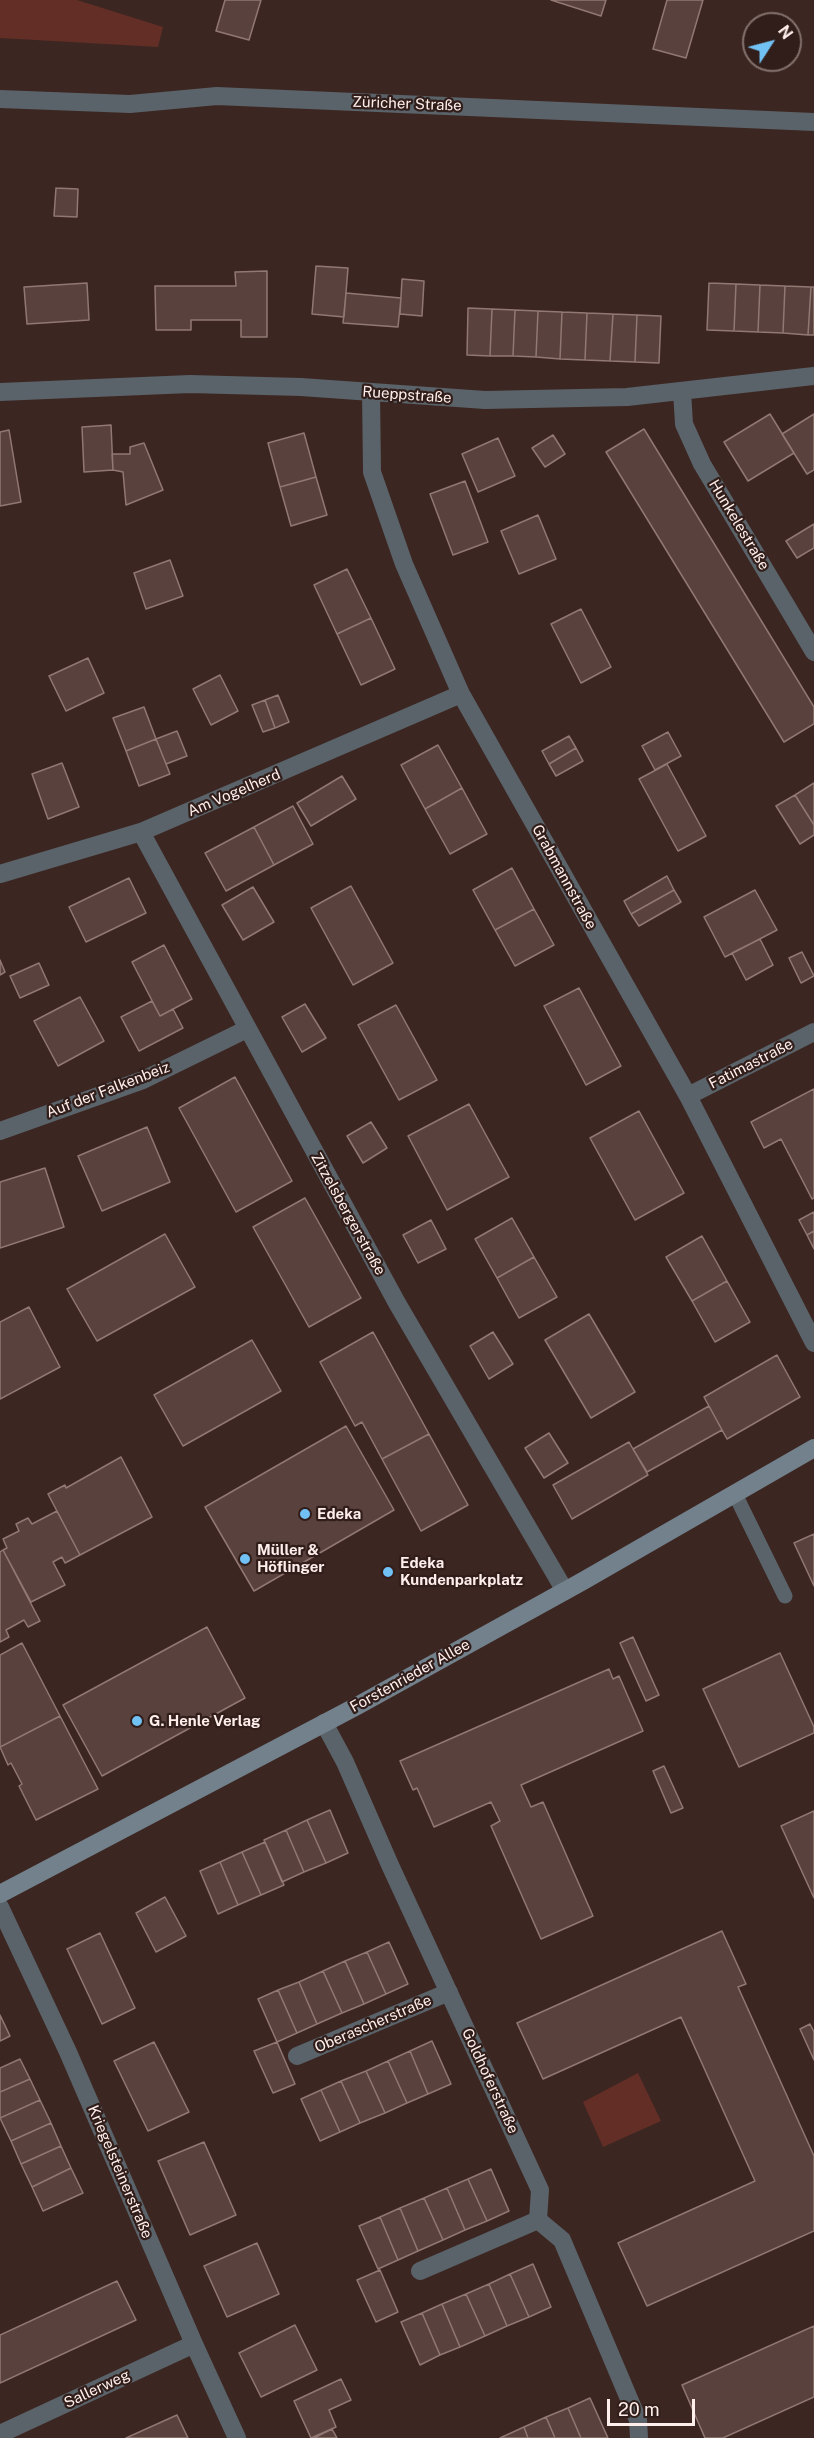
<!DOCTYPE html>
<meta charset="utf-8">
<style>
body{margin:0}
#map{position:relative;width:814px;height:2438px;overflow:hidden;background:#3c2622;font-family:"Public Sans",sans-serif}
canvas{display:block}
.north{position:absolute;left:742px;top:12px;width:60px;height:60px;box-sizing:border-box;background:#311d19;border:2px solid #83716d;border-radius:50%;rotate:54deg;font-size:16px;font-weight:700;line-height:24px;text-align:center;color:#feefec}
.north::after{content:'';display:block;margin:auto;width:21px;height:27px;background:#72c1f5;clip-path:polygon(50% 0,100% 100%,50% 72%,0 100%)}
.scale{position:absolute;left:607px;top:2399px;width:88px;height:27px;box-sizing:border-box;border:3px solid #feefec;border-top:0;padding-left:8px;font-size:18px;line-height:21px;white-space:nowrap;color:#feefec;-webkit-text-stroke:4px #311d19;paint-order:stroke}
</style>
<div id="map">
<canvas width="814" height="2438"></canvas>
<div class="north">N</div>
<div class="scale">20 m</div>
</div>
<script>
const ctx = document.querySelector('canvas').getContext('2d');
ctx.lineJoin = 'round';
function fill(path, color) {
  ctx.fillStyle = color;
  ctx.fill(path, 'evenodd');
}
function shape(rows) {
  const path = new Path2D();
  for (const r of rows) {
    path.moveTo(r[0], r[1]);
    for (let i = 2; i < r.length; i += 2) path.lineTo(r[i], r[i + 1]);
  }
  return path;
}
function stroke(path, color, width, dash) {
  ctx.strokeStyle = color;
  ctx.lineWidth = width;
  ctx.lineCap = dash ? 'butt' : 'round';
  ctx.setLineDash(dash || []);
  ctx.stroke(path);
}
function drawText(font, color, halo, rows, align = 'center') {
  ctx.font = font + ' "Public Sans",sans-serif';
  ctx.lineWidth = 4.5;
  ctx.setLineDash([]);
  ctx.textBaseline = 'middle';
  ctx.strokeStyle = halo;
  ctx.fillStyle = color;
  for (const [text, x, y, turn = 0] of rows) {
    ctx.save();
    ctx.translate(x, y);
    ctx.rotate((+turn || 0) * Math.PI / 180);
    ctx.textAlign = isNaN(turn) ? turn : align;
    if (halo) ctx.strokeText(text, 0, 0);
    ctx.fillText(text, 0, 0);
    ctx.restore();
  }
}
fill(shape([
 [0,0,77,0,163,27,158,47,0,38],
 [638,2073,661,2121,603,2147,583,2102]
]), '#622e26');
const building = shape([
 [225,0,261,0,249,40,216,31,225,0],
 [551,0,606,0,601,16,551,0],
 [667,0,703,0,686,58,653,49,667,0],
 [56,188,78,189,77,217,54,216,56,188],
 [316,266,348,268,344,317,312,314,316,266],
 [267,271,267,337,241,337,241,320,191,320,191,330,156,330,155,286,236,286,235,272,267,271],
 [402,279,424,281,422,316,400,314,402,279],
 [87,283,89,320,27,324,24,287,87,283],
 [709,283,736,284,734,331,707,330,709,283],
 [736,284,760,285,758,332,734,331,736,284],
 [760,285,785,286,783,333,758,332,760,285],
 [785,286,811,287,808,335,783,333,785,286],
 [811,287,814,287,814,335,808,335,811,287],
 [346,293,401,298,398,327,343,323,346,293],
 [468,308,492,309,490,356,467,355,468,308],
 [492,309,515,310,513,356,490,356,492,309],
 [515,310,538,311,536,357,513,356,515,310],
 [538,311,562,312,560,359,536,357,538,311],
 [562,312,587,313,585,360,560,359,562,312],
 [587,313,613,314,610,361,585,360,587,313],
 [613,314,637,315,635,362,610,361,613,314],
 [637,315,661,316,659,363,635,362,637,315],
 [770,414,794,453,748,481,724,442,770,414],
 [814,414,814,470,807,474,782,434,814,414],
 [111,425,113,470,84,472,82,427,111,425],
 [644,429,814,707,814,724,784,742,606,452,644,429],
 [9,430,21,502,0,506,0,432,9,430],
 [304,433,316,477,280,487,268,443,304,433],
 [553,435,565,454,545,467,532,448,553,435],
 [498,438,515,476,478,492,462,454,498,438],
 [144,443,163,490,126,505,123,472,113,470,112,454,130,454,130,447,144,443],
 [316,477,327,515,291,526,280,487,316,477],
 [465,481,488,542,453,555,430,494,465,481],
 [538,515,556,559,519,574,501,531,538,515],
 [814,524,814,548,797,558,786,541,814,524],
 [170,560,183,596,146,609,134,573,170,560],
 [347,569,371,618,337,634,314,585,347,569],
 [581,609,611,667,581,683,551,624,581,609],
 [371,618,395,669,361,685,337,634,371,618],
 [88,658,104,693,66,711,49,676,88,658],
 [220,675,238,711,211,725,193,689,220,675],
 [278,695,289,722,275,728,265,700,278,695],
 [265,700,275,728,263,732,252,705,265,700],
 [144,707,156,739,126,751,113,718,144,707],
 [177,731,187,756,166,764,156,739,177,731],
 [668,732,681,756,655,770,642,746,668,732],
 [569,736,576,748,549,764,542,751,569,736],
 [156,739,170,774,139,786,126,751,156,739],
 [438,745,462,788,425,809,401,765,438,745],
 [576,748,583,761,556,776,549,764,576,748],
 [62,763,79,807,48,819,32,774,62,763],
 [667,764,706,836,678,851,639,779,667,764],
 [342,776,356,799,311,826,297,803,342,776],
 [814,783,814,825,795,795,814,783],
 [462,788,487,834,450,854,425,809,462,788],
 [795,795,814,825,814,835,800,844,776,806,795,795],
 [293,806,313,844,274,865,254,827,293,806],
 [254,827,274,865,226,891,205,853,254,827],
 [512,868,534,909,495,930,473,890,512,868],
 [667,876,674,890,631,914,624,901,667,876],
 [129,878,146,913,86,942,69,907,129,878],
 [351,886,393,963,353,985,311,908,351,886],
 [253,887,274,922,243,940,222,905,253,887],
 [674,890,681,902,639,926,631,914,674,890],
 [755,890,777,930,725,957,704,917,755,890],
 [534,909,554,945,515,966,495,930,534,909],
 [760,939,773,965,746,980,732,953,760,939],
 [164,945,192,999,160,1016,132,962,164,945],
 [802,952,814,976,801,983,789,958,802,952],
 [0,960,5,972,0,975,0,960],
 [39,963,49,985,20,998,10,976,39,963],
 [579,988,621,1066,586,1085,544,1006,579,988],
 [80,997,104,1041,58,1066,34,1021,80,997],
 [152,1001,160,1016,173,1009,183,1028,139,1051,121,1017,152,1001],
 [305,1004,326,1038,302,1052,282,1017,305,1004],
 [396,1005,437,1080,399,1100,358,1025,396,1005],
 [235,1077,292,1181,236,1212,179,1108,235,1077],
 [814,1089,814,1198,812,1199,781,1139,764,1148,751,1122,814,1089],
 [469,1104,509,1177,447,1210,408,1136,469,1104],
 [639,1111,684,1193,635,1220,590,1138,639,1111],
 [371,1122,387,1148,363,1163,347,1136,371,1122],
 [147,1127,170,1182,102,1211,78,1156,147,1127],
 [45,1168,64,1227,0,1248,0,1182,45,1168],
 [305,1198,361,1298,309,1327,253,1227,305,1198],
 [814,1212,814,1231,807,1235,799,1220,814,1212],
 [512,1218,534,1257,497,1278,475,1239,512,1218],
 [431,1220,446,1249,418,1263,403,1235,431,1220],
 [814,1231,814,1249,807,1235,814,1231],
 [165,1234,195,1287,97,1341,67,1289,165,1234],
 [702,1236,727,1281,692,1301,666,1257,702,1236],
 [534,1257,557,1297,519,1318,497,1278,534,1257],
 [727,1281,750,1322,715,1342,692,1301,727,1281],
 [29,1307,60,1367,0,1399,0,1322,29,1307],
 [589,1314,635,1392,591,1418,545,1340,589,1314],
 [373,1332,429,1434,382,1459,362,1422,355,1426,320,1362,373,1332],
 [493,1332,513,1364,489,1379,470,1346,493,1332],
 [252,1340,281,1391,183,1446,154,1395,252,1340],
 [777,1355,800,1397,727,1439,704,1397,777,1355],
 [709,1406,722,1430,647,1472,633,1449,709,1406],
 [346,1426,394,1510,254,1591,205,1507,346,1426],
 [549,1433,568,1463,544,1478,525,1448,549,1433],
 [429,1434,468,1505,421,1531,382,1459,429,1434],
 [629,1442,648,1475,572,1519,553,1485,629,1442],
 [121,1457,152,1517,80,1555,48,1494,65,1485,66,1488,121,1457],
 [57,1511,80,1555,65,1563,62,1557,53,1562,65,1585,31,1602,3,1550,7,1548,3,1539,19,1531,16,1524,28,1518,32,1524,57,1511],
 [814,1534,814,1586,794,1543,814,1534],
 [3,1550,40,1621,28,1627,24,1620,6,1630,9,1637,0,1642,0,1552,3,1550],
 [207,1627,245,1698,102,1776,63,1705,207,1627],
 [633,1637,659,1695,646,1701,620,1643,633,1637],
 [22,1643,60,1716,0,1747,0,1655,22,1643],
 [780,1653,814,1727,814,1733,739,1767,703,1689,780,1653],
 [609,1669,613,1679,619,1676,643,1731,521,1785,531,1807,543,1802,593,1916,541,1939,491,1826,500,1821,491,1802,434,1827,417,1788,413,1790,400,1761,609,1669],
 [60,1716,98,1789,36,1820,19,1786,22,1784,11,1763,8,1765,0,1747,60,1716],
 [664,1766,683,1808,671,1813,653,1771,664,1766],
 [330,1810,348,1853,326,1863,307,1820,330,1810],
 [814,1811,814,1898,781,1826,814,1811],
 [307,1820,326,1863,304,1872,286,1830,307,1820],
 [286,1830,304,1872,282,1882,264,1840,286,1830],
 [265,1842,284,1885,261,1895,242,1852,265,1842],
 [242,1852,261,1895,238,1905,220,1862,242,1852],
 [220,1862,238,1905,218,1914,200,1871,220,1862],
 [165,1897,186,1936,156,1952,136,1913,165,1897],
 [722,1931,746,1984,738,1987,814,2156,814,2231,647,2306,618,2243,755,2181,681,2017,543,2079,517,2023,722,1931],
 [100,1933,135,2008,102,2024,67,1949,100,1933],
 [389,1942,408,1984,386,1994,367,1952,389,1942],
 [367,1952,386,1994,364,2004,345,1961,367,1952],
 [345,1961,364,2004,342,2013,323,1971,345,1961],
 [323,1971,342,2013,317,2024,299,1982,323,1971],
 [299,1982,317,2024,297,2033,278,1990,299,1982],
 [278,1990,297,2033,277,2042,258,1999,278,1990],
 [0,2015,10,2036,0,2041,0,2015],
 [810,2024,814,2032,814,2060,800,2029,810,2024],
 [432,2041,451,2084,428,2094,410,2051,432,2041],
 [154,2042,189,2112,148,2131,114,2061,154,2042],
 [277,2042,295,2084,273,2093,254,2051,277,2042],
 [410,2051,428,2094,407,2103,388,2061,410,2051],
 [20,2059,30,2079,0,2092,0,2068,20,2059],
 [388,2061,407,2103,385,2113,366,2071,388,2061],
 [366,2071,385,2113,360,2123,341,2081,366,2071],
 [30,2079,40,2100,0,2118,0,2092,30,2079],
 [341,2081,360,2123,340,2132,321,2090,341,2081],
 [321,2090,340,2132,320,2141,301,2099,321,2090],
 [40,2100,51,2123,11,2141,0,2118,40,2100],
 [51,2123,61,2146,21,2164,11,2141,51,2123],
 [204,2142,236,2215,190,2235,158,2161,204,2142],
 [61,2146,71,2168,32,2187,21,2164,61,2146],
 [71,2168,83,2193,43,2211,32,2187,71,2168],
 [491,2169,509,2211,487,2221,468,2179,491,2169],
 [468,2179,487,2221,465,2230,447,2188,468,2179],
 [447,2188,465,2230,443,2240,424,2198,447,2188],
 [424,2198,443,2240,418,2251,400,2208,424,2198],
 [400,2208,418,2251,398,2260,380,2217,400,2208],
 [380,2217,398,2260,378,2269,359,2226,380,2217],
 [257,2243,279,2294,227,2317,204,2266,257,2243],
 [533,2264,551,2307,529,2317,510,2274,533,2264],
 [380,2270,398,2312,376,2322,357,2280,380,2270],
 [510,2274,529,2317,507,2326,489,2284,510,2274],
 [117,2281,136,2320,0,2383,0,2335,117,2281],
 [489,2284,507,2326,485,2336,466,2294,489,2284],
 [466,2294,485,2336,460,2347,442,2304,466,2294],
 [442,2304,460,2347,440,2355,422,2313,442,2304],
 [422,2313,440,2355,420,2365,401,2322,422,2313],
 [295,2325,317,2370,261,2397,239,2353,295,2325],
 [814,2326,814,2397,723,2438,705,2438,682,2385,814,2326],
 [341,2379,351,2400,329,2410,336,2427,311,2438,294,2401,341,2379],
 [590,2398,608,2438,581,2438,568,2408,590,2398],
 [568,2408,581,2438,555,2438,546,2417,568,2408],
 [177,2415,188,2438,126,2438,177,2415],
 [546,2417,555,2438,528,2438,524,2427,546,2417],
 [524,2427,528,2438,500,2438,524,2427],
 [332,2429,337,2438,314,2438,332,2429]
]);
fill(building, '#59423d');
stroke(building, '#927873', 1.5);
stroke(shape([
 [735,1494,785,1596]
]), '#5a6369', 15);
stroke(shape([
 [0,99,130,104,217,96,814,122],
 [682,391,684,424,702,464,814,652],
 [0,392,190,384,301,387,485,400,627,397,814,376],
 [371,392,372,472,404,564,461,694,688,1096,814,1343],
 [141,832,397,1303,565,1591],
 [0,874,141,832,461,694],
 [688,1096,814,1032],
 [0,1131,143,1080,247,1029],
 [324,1723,345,1762,390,1865,540,2190,538,2220,562,2240,638,2420,639,2438],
 [0,1907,68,2052,194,2344,237,2438],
 [297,2056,449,1992],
 [420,2271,538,2220],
 [0,2434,194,2344]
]), '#5a6369', 18);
stroke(shape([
 [0,1894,357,1706,583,1581,814,1448]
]), '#72818b', 18);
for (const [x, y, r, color] of [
 [305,1514,6,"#72c1f5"],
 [245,1559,6,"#72c1f5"],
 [388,1572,6,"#72c1f5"],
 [137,1721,6,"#72c1f5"]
]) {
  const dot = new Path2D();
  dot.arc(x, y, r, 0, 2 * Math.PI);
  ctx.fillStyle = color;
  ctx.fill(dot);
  stroke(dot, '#311d19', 2);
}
drawText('15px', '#feefec', '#311d19', [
 ["Züricher Straße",407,104,2],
 ["Rueppstraße",407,395,4],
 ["Hunkelestraße",739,525,59],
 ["Am Vogelherd",234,793,-23],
 ["Grabmannstraße",564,877,61],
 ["Fatimastraße",751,1064,-27],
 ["Auf der Falkenbeiz",108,1090,-21],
 ["Zitzelsbergerstraße",348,1214,61],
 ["Forstenrieder Allee",410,1676,-29],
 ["Oberascherstraße",373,2024,-23],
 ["Goldhoferstraße",490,2081,65],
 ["Kriegelsteinerstraße",120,2172,67],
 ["Sallerweg",97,2389,-25]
]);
drawText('bold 15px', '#feefec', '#311d19', [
 ["Edeka",317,1514],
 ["Müller &",257,1550],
 ["Höflinger",257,1567],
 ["Edeka",400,1563],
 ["Kundenparkplatz",400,1580],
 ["G. Henle Verlag",149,1721]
], 'left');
</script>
